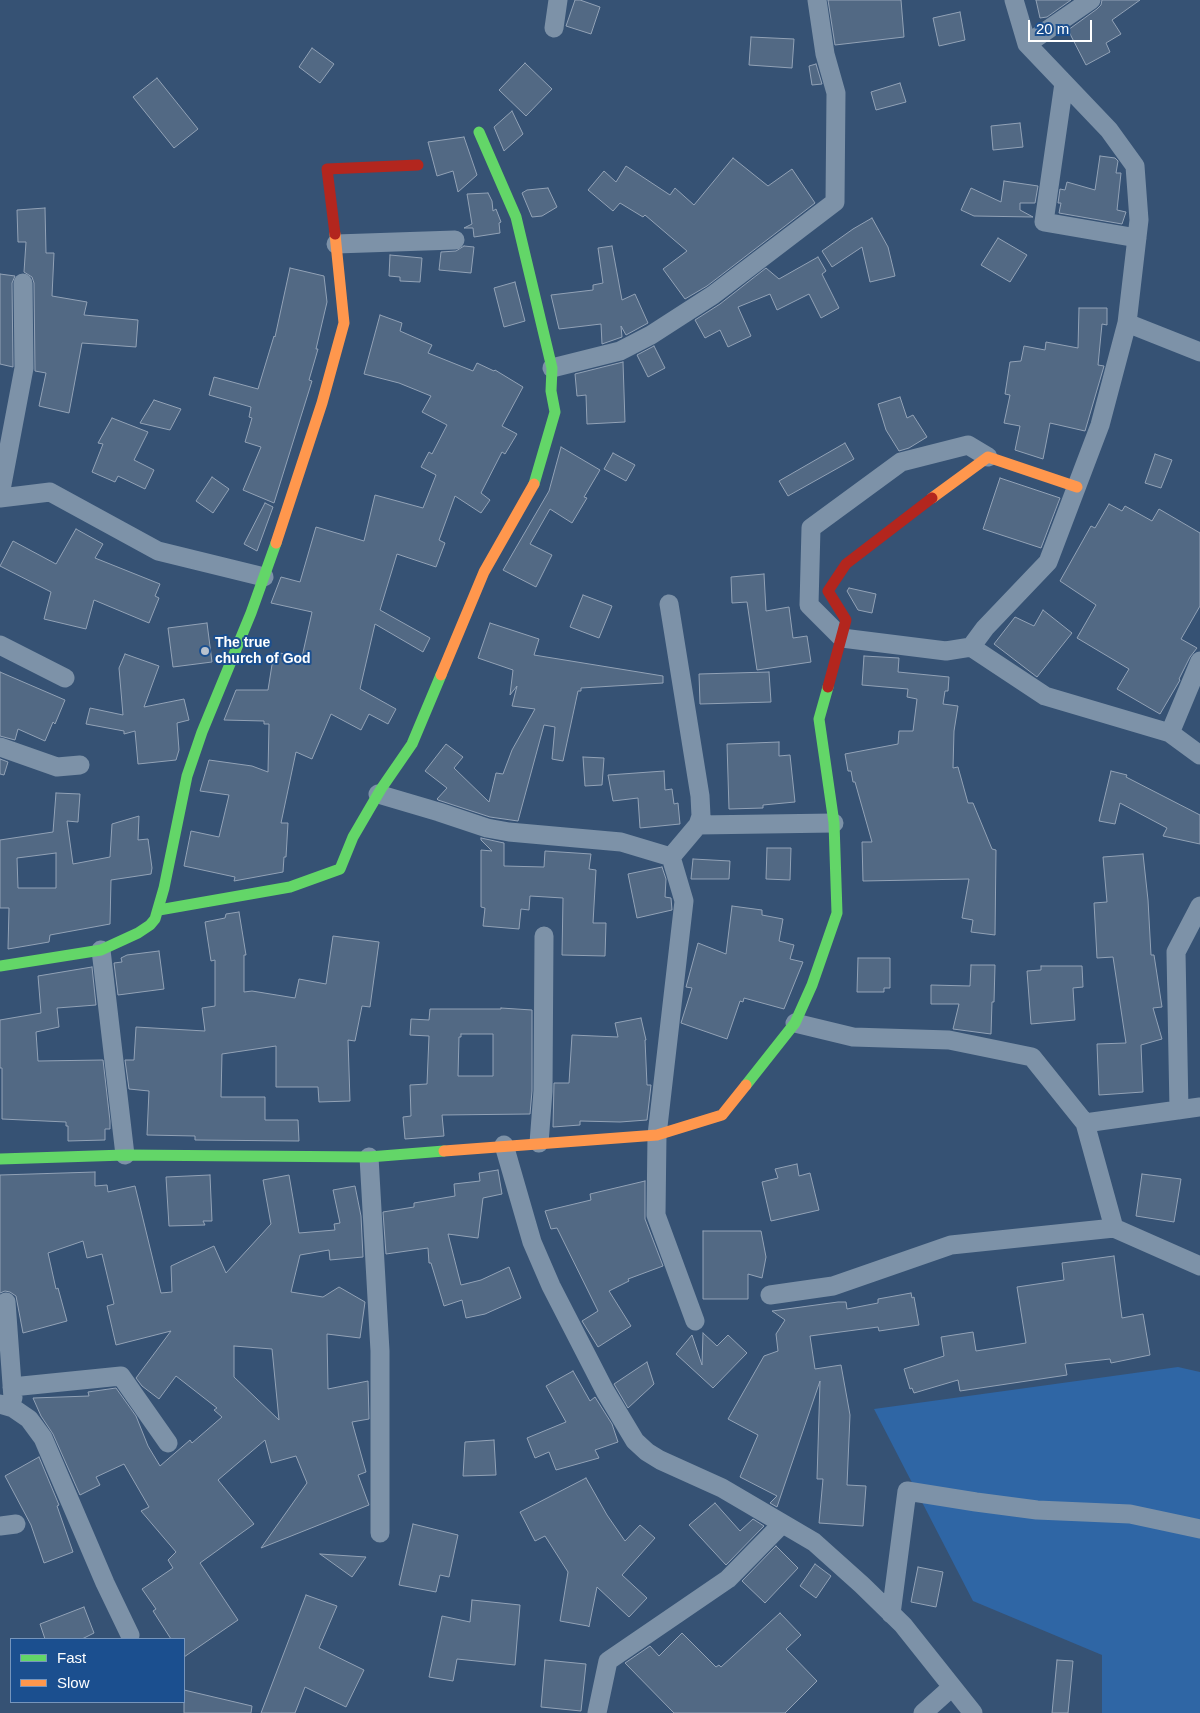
<!DOCTYPE html>
<style>
body{margin:0}
#map{position:relative;width:1200px;height:1713px;overflow:hidden;background:#365274;font-family:Arial,sans-serif}
canvas{display:block}
.legend{position:absolute;left:10px;top:1638px;width:175px;height:65px;box-sizing:border-box;background:#1b4f8f;border:1px solid #7695bc;margin:0;padding:6px 9px;list-style:none;font-size:15px;color:#fff}
.legend li{display:flex;align-items:center;gap:10px;height:25px}
.legend b{width:25px;border:1px solid #7695bc}
.scale{position:absolute;left:1028px;top:20px;width:64px;height:22px;box-sizing:border-box;border:2px solid #fff;border-top:0;padding-left:6px;font-size:15px;line-height:18px;white-space:nowrap;color:#fff;-webkit-text-stroke:4px #1b4f8f;paint-order:stroke}
</style>
<div id="map">
<canvas width="1200" height="1713"></canvas>
<ul class="legend">
<li><b style="height:6px;background:#63d668"></b>Fast</li>
<li><b style="height:6px;background:#ff974d"></b>Slow</li>
</ul>
<div class="scale">20 m</div>
</div>
<script>
const ctx = document.querySelector('canvas').getContext('2d');
ctx.lineJoin = 'round';
function fill(path, color) {
  ctx.fillStyle = color;
  ctx.fill(path, 'evenodd');
}
function shape(rows) {
  const path = new Path2D();
  for (const r of rows) {
    path.moveTo(r[0], r[1]);
    for (let i = 2; i < r.length; i += 2) path.lineTo(r[i], r[i + 1]);
  }
  return path;
}
function stroke(path, color, width, dash) {
  ctx.strokeStyle = color;
  ctx.lineWidth = width;
  ctx.lineCap = dash ? 'butt' : 'round';
  ctx.setLineDash(dash || []);
  ctx.stroke(path);
}
function drawText(font, color, halo, rows, align = 'center') {
  ctx.font = font + ' Arial,sans-serif';
  ctx.lineWidth = 4;
  ctx.setLineDash([]);
  ctx.textBaseline = 'middle';
  ctx.strokeStyle = halo;
  ctx.fillStyle = color;
  for (const [text, x, y, turn = 0] of rows) {
    ctx.save();
    ctx.translate(x, y);
    ctx.rotate((+turn || 0) * Math.PI / 180);
    ctx.textAlign = isNaN(turn) ? turn : align;
    if (halo) ctx.strokeText(text, 0, 0);
    ctx.fillText(text, 0, 0);
    ctx.restore();
  }
}
fill(shape([
 [1178,1367,1200,1372,1200,1713,1102,1713,1102,1655,973,1601,874,1409]
]), '#2f66a5');
const building = shape([
 [575,0,580,0,600,7,591,34,566,26,575,0],
 [828,0,901,0,904,37,835,45,828,0],
 [1036,0,1071,0,1047,17,1040,18,1036,0],
 [1102,0,1140,0,1112,20,1121,34,1106,43,1110,52,1086,65,1068,30,1097,9,1101,5,1102,0],
 [960,12,965,40,939,46,933,18,960,12],
 [751,37,794,39,792,68,749,65,751,37],
 [312,48,334,64,320,83,299,67,312,48],
 [525,63,552,89,526,116,499,90,525,63],
 [816,64,822,84,812,85,809,66,816,64],
 [157,78,198,129,174,148,133,97,157,78],
 [900,83,906,102,876,110,871,92,900,83],
 [512,111,523,134,504,151,494,127,512,111],
 [1020,123,1023,147,993,150,991,126,1020,123],
 [464,137,477,175,458,192,453,171,437,176,428,142,464,137],
 [1100,156,1115,158,1118,161,1116,173,1121,173,1117,210,1126,212,1122,224,1059,213,1061,203,1058,203,1060,189,1065,190,1067,182,1095,190,1100,156],
 [733,158,768,186,792,169,815,203,707,286,685,299,663,269,687,251,645,215,643,217,620,203,613,211,588,190,604,171,616,182,626,166,670,195,675,188,694,205,733,158],
 [1004,181,1038,186,1035,203,1020,203,1020,210,1033,217,974,216,961,210,971,188,1001,202,1004,181],
 [548,188,557,207,542,216,532,217,522,193,527,190,548,188],
 [488,193,492,201,493,211,496,209,501,222,499,223,500,233,474,237,473,228,464,228,472,224,467,194,488,193],
 [45,208,46,253,54,253,52,296,87,302,84,315,138,320,136,347,82,343,69,413,39,406,46,373,35,371,34,283,32,277,24,272,26,242,18,242,17,210,45,208],
 [872,218,888,247,895,276,870,282,862,247,832,267,822,251,853,229,872,218],
 [998,238,1027,255,1010,282,981,265,998,238],
 [464,246,474,247,471,273,439,270,441,252,456,251,464,246],
 [612,246,622,300,635,294,648,323,626,335,621,326,622,337,602,344,601,324,559,329,551,295,593,290,593,285,603,283,598,248,612,246],
 [390,255,422,258,420,282,400,281,400,277,389,276,390,255],
 [818,257,826,271,822,274,839,308,821,318,809,294,777,310,770,294,738,307,751,336,728,347,720,330,705,338,695,320,720,304,766,268,779,279,818,257],
 [290,268,324,276,327,302,316,349,318,349,309,380,312,381,274,503,243,490,261,447,245,442,252,418,249,417,251,407,209,395,214,377,258,389,274,336,275,337,290,268],
 [0,274,15,276,12,283,13,367,0,364,0,274],
 [515,282,525,321,504,327,494,288,515,282],
 [1079,308,1107,308,1107,325,1102,324,1098,365,1104,366,1085,431,1050,423,1043,459,1015,450,1020,426,1004,423,1010,395,1005,394,1010,362,1021,361,1024,346,1045,350,1046,342,1078,348,1079,308],
 [380,315,402,323,400,331,432,345,428,353,473,371,477,363,494,371,495,370,523,387,502,426,517,434,505,454,502,452,481,493,490,500,481,513,455,496,439,540,445,543,436,567,397,554,380,610,430,638,423,652,375,624,360,689,396,709,388,724,369,714,361,730,331,714,312,759,296,752,281,823,288,823,286,857,284,857,283,872,234,881,235,877,184,866,191,831,219,837,229,795,200,791,209,760,252,766,268,772,269,724,264,724,264,721,224,720,236,690,268,690,274,652,302,657,312,612,271,603,281,577,300,582,316,527,364,541,375,495,423,508,436,475,421,467,429,452,432,454,447,425,422,412,431,396,399,383,364,374,380,315],
 [654,346,665,368,648,377,637,355,654,346],
 [623,362,625,422,587,424,586,395,577,396,575,374,623,362],
 [900,397,907,418,913,415,927,437,909,448,899,451,886,430,878,404,900,397],
 [154,400,181,409,170,430,140,423,154,400],
 [112,418,148,432,134,460,154,470,145,489,118,476,115,482,92,472,103,444,98,443,112,418],
 [845,443,854,459,788,496,779,481,845,443],
 [561,447,600,470,584,497,587,498,572,523,550,509,530,544,552,555,536,587,503,570,549,491,561,447],
 [613,453,635,465,626,481,604,469,613,453],
 [1155,454,1172,460,1161,488,1145,483,1155,454],
 [212,477,229,489,213,513,196,501,212,477],
 [1000,478,1060,498,1041,548,983,529,1000,478],
 [265,503,273,507,257,551,244,544,265,503],
 [1109,504,1122,511,1125,506,1152,521,1159,509,1200,533,1200,606,1181,639,1197,648,1190,657,1179,679,1180,680,1160,714,1117,689,1129,669,1077,638,1096,605,1060,581,1091,526,1095,528,1109,504],
 [76,529,103,544,95,558,160,584,155,596,159,598,149,623,94,600,86,629,44,619,51,592,0,566,13,541,56,564,76,529],
 [764,574,766,611,789,607,793,638,807,636,811,662,757,670,747,602,732,603,731,577,764,574],
 [849,588,876,594,872,613,858,610,847,591,849,588],
 [583,595,612,606,599,638,570,627,583,595],
 [1043,610,1072,633,1037,677,994,644,1015,617,1034,626,1043,610],
 [207,623,212,662,173,667,168,628,207,623],
 [490,623,539,639,534,655,663,676,663,683,581,688,581,691,578,691,563,761,552,759,555,727,544,725,518,821,490,817,438,800,437,799,447,788,425,771,446,744,463,757,454,768,489,802,496,773,503,774,512,750,535,709,512,706,517,686,510,695,513,670,478,658,490,623],
 [125,654,159,666,144,707,184,699,189,720,177,723,179,750,176,760,138,764,135,731,124,734,124,731,86,724,90,708,123,715,119,668,125,654],
 [864,656,899,658,898,672,949,677,948,691,945,691,943,704,958,706,954,731,953,768,958,767,968,803,973,803,992,849,996,850,995,935,971,932,973,920,962,918,969,879,863,881,862,842,872,842,855,782,853,782,851,771,848,771,845,754,898,744,899,731,913,731,917,699,907,697,908,689,862,685,864,656],
 [0,672,65,700,55,724,53,722,45,741,18,729,15,740,0,736,0,672],
 [769,672,771,702,700,704,699,674,769,672],
 [779,742,779,756,790,755,795,802,763,805,763,808,729,809,727,744,779,742],
 [583,757,604,758,602,785,585,786,583,757],
 [0,759,8,762,4,775,0,774,0,759],
 [664,771,665,790,672,789,674,804,678,803,680,824,640,828,638,798,613,801,608,775,664,771],
 [1111,771,1127,775,1126,777,1200,815,1200,844,1163,836,1167,828,1120,803,1115,824,1099,821,1111,771],
 [56,793,80,794,78,822,67,821,73,864,110,857,112,824,139,816,138,840,148,839,152,868,151,874,111,880,110,924,50,935,49,942,8,949,9,908,0,908,0,840,53,832,56,793],
 [56,853,56,888,18,888,17,858,56,853],
 [481,838,504,843,504,866,544,867,545,851,591,854,589,869,596,870,593,923,606,923,605,956,562,955,563,898,530,896,529,910,521,909,519,929,483,926,485,908,481,907,481,850,492,851,481,840,481,838],
 [767,848,791,848,790,880,766,879,767,848],
 [1143,854,1148,900,1151,955,1154,955,1162,1007,1153,1008,1162,1039,1141,1045,1143,1092,1099,1095,1097,1044,1126,1043,1113,957,1097,958,1094,903,1107,902,1103,857,1143,854],
 [693,859,730,861,729,879,691,879,693,859],
 [662,867,666,879,665,897,671,898,672,910,637,918,628,874,662,867],
 [732,906,762,910,762,915,783,919,779,941,794,945,790,959,803,962,784,1009,744,998,743,1002,740,1001,727,1039,681,1023,692,988,686,987,698,943,726,954,732,906],
 [239,912,246,955,244,955,244,992,252,991,295,998,299,979,326,984,333,936,379,942,370,1007,362,1006,355,1041,348,1040,350,1101,319,1102,318,1087,276,1087,276,1046,222,1054,221,1097,265,1097,265,1120,298,1120,299,1141,195,1140,195,1136,147,1135,149,1091,129,1089,125,1060,134,1060,136,1027,205,1031,202,1008,215,1006,215,960,211,961,205,922,225,918,226,914,239,912],
 [159,951,164,989,118,995,114,963,122,962,121,958,127,955,159,951],
 [858,958,890,958,890,988,884,988,884,992,857,992,858,958],
 [971,965,995,965,994,1002,992,1002,991,1034,953,1029,959,1004,931,1004,931,985,970,986,971,965],
 [1041,966,1082,966,1083,987,1073,988,1075,1020,1031,1024,1027,971,1041,970,1041,966],
 [92,967,96,1005,57,1008,59,1027,36,1032,38,1061,103,1060,110,1121,110,1129,105,1129,105,1140,68,1141,68,1126,66,1126,66,1122,2,1119,2,1068,0,1068,0,1020,41,1013,38,976,92,967],
 [501,1008,532,1010,532,1091,530,1114,442,1115,444,1136,405,1139,403,1117,411,1116,410,1085,427,1084,429,1036,410,1035,411,1019,429,1020,430,1009,501,1009,501,1008],
 [461,1034,493,1034,493,1076,458,1076,459,1037,461,1037,461,1034],
 [641,1018,646,1040,645,1040,647,1085,651,1085,647,1120,620,1122,580,1121,580,1125,553,1127,554,1083,569,1083,572,1035,618,1037,615,1023,641,1018],
 [797,1164,799,1176,810,1173,819,1210,771,1221,762,1182,778,1178,775,1169,797,1164],
 [498,1170,502,1194,483,1198,478,1238,448,1234,461,1285,481,1280,509,1267,521,1298,485,1314,466,1318,462,1300,444,1306,431,1263,429,1263,428,1248,386,1254,383,1212,414,1207,414,1203,455,1196,454,1184,480,1181,479,1173,498,1170],
 [95,1172,95,1186,107,1185,108,1192,135,1186,161,1293,172,1292,171,1266,214,1246,226,1273,271,1224,263,1180,289,1175,299,1233,335,1230,334,1224,340,1223,333,1190,355,1186,361,1216,363,1257,330,1260,329,1250,300,1255,291,1292,323,1297,339,1287,365,1302,360,1338,327,1334,328,1389,368,1381,369,1419,352,1422,366,1472,358,1475,369,1505,261,1548,307,1483,296,1456,271,1463,265,1440,218,1480,254,1524,200,1563,238,1620,184,1657,184,1639,171,1639,153,1611,156,1609,142,1589,173,1568,168,1560,176,1552,141,1511,149,1507,124,1464,96,1477,100,1485,80,1495,53,1434,41,1416,33,1398,89,1396,88,1392,116,1388,136,1416,148,1446,160,1466,190,1440,192,1443,222,1417,214,1410,217,1408,176,1376,159,1399,142,1386,136,1378,171,1331,116,1345,107,1306,114,1304,102,1254,87,1258,83,1241,48,1253,56,1289,58,1288,67,1321,23,1333,16,1296,10,1292,5,1291,0,1293,0,1175,95,1172],
 [234,1346,272,1349,279,1420,234,1377,234,1346],
 [1142,1174,1181,1179,1174,1222,1136,1216,1142,1174],
 [210,1175,212,1221,203,1221,205,1225,169,1226,166,1177,210,1175],
 [645,1181,645,1219,663,1266,628,1279,629,1281,609,1291,631,1326,598,1347,582,1321,598,1311,557,1228,551,1229,545,1211,591,1200,590,1194,645,1181],
 [703,1231,761,1231,766,1257,762,1278,748,1274,748,1299,703,1299,703,1231],
 [1114,1256,1122,1318,1143,1314,1150,1355,1111,1363,1110,1359,1065,1364,1067,1375,960,1391,958,1380,914,1393,912,1388,910,1389,904,1369,944,1356,941,1337,973,1332,976,1351,1026,1343,1017,1287,1064,1280,1062,1263,1114,1256],
 [911,1293,912,1298,914,1297,919,1325,879,1331,878,1327,810,1336,815,1369,841,1365,850,1415,847,1485,866,1486,863,1526,819,1523,823,1479,817,1479,820,1381,777,1507,770,1503,777,1496,740,1477,758,1435,728,1419,764,1356,778,1351,776,1334,785,1320,772,1311,838,1302,846,1302,847,1309,878,1303,878,1299,911,1293],
 [703,1333,717,1346,728,1335,747,1353,713,1388,676,1354,692,1335,702,1365,703,1333],
 [647,1362,654,1384,628,1408,614,1384,647,1362],
 [573,1371,590,1401,595,1397,612,1424,618,1442,595,1450,599,1458,556,1470,549,1452,535,1458,527,1438,566,1422,546,1386,573,1371],
 [494,1440,496,1475,463,1476,465,1442,494,1440],
 [39,1457,59,1505,57,1506,73,1552,44,1563,31,1525,5,1476,39,1457],
 [586,1478,607,1515,625,1541,640,1525,655,1538,622,1575,647,1598,629,1617,597,1587,589,1627,588,1626,560,1621,568,1572,545,1536,535,1541,520,1512,586,1478],
 [715,1503,740,1531,753,1519,764,1526,726,1565,689,1525,715,1503],
 [413,1524,458,1535,449,1577,440,1575,436,1592,399,1585,413,1524],
 [776,1546,798,1568,765,1603,742,1581,776,1546],
 [320,1554,366,1557,352,1577,320,1554],
 [815,1564,831,1576,816,1598,800,1586,815,1564],
 [918,1567,943,1572,936,1607,911,1602,918,1567],
 [306,1595,337,1606,319,1648,364,1670,346,1707,305,1687,295,1713,261,1713,306,1595],
 [472,1600,520,1605,515,1665,457,1659,453,1681,429,1677,442,1616,470,1622,472,1600],
 [84,1607,94,1633,82,1639,45,1639,40,1624,84,1607],
 [780,1613,801,1635,786,1649,817,1681,785,1713,674,1713,625,1663,650,1646,659,1656,682,1633,716,1667,719,1665,721,1667,780,1613],
 [545,1660,586,1664,581,1711,541,1707,545,1660],
 [1057,1660,1073,1661,1068,1713,1052,1713,1057,1660],
 [184,1690,252,1706,251,1713,184,1713,184,1690]
]);
fill(building, '#526984');
stroke(building, '#92a2b6', 1);
stroke(shape([
 [1014,0,1027,44,1091,0],
 [554,28,558,0],
 [1064,83,1044,222,1137,238],
 [336,244,455,240],
 [1127,323,1200,352],
 [552,368,620,351,651,335,713,295,835,202,836,93,825,54,817,0],
 [988,457,968,445,901,462,811,528,809,605,842,638,946,651,971,647,985,628,1048,562,1100,425,1127,323,1139,220,1135,166,1109,130,1027,44],
 [0,495,24,368,23,283],
 [0,498,50,492,158,551,264,577],
 [669,604,700,796,701,816,698,825,671,857,684,901,657,1135,656,1215,695,1321],
 [0,645,65,678],
 [971,647,1045,696,1170,733,1200,755],
 [1170,733,1200,661],
 [0,747,57,767,80,765],
 [378,794,439,812,487,828,509,832,621,842,671,857],
 [698,825,834,823],
 [101,950,125,1155],
 [795,1023,853,1037,949,1040,1032,1057,1085,1123,1114,1228,1200,1266],
 [1179,1110,1176,952,1200,906],
 [1085,1123,1200,1107],
 [539,1143,543,1091,544,936],
 [504,1145,532,1242,551,1286,605,1391,635,1441,647,1452,660,1460,722,1488,814,1542,862,1585,903,1625,973,1713],
 [369,1157,380,1351,380,1533],
 [770,1295,833,1286,951,1245,1114,1228],
 [6,1302,13,1398],
 [12,1387,121,1376,168,1443],
 [0,1404,13,1408,29,1419,43,1438,105,1583,130,1635],
 [0,1526,16,1524],
 [891,1614,907,1491,976,1502,1037,1510,1130,1514,1200,1529],
 [597,1713,608,1661,728,1579,782,1524],
 [923,1713,952,1687]
]), '#7d92a8', 19);
stroke(shape([
 [479,132,516,217,552,368,551,391,555,412,534,484],
 [159,910,290,887,340,869,353,837,381,789,412,744,441,675],
 [0,966,101,950,138,933,150,925,155,919,164,888,187,776,202,732,251,613,276,543],
 [746,1085,795,1023,812,985,837,913,834,823,819,719,828,687],
 [0,1159,125,1155,369,1157,444,1151]
]), '#63d668', 11);
stroke(shape([
 [932,498,988,457,1077,487],
 [276,543,322,403,344,323,335,234],
 [441,675,484,572,534,484],
 [444,1151,657,1135,722,1115,746,1085]
]), '#ff974d', 11);
stroke(shape([
 [335,234,327,169,418,165],
 [828,687,846,620,828,591,846,564,932,498]
]), '#b3261e', 11);
for (const [x, y, r, color] of [
 [205,651,5,"#b9c2ce"]
]) {
  const dot = new Path2D();
  dot.arc(x, y, r, 0, 2 * Math.PI);
  ctx.fillStyle = color;
  ctx.fill(dot);
  stroke(dot, '#1b4f8f', 2);
}
drawText('bold 14px', '#fff', '#1b4f8f', [
 ["The true",215,643],
 ["church of God",215,659]
], 'left');
</script>
